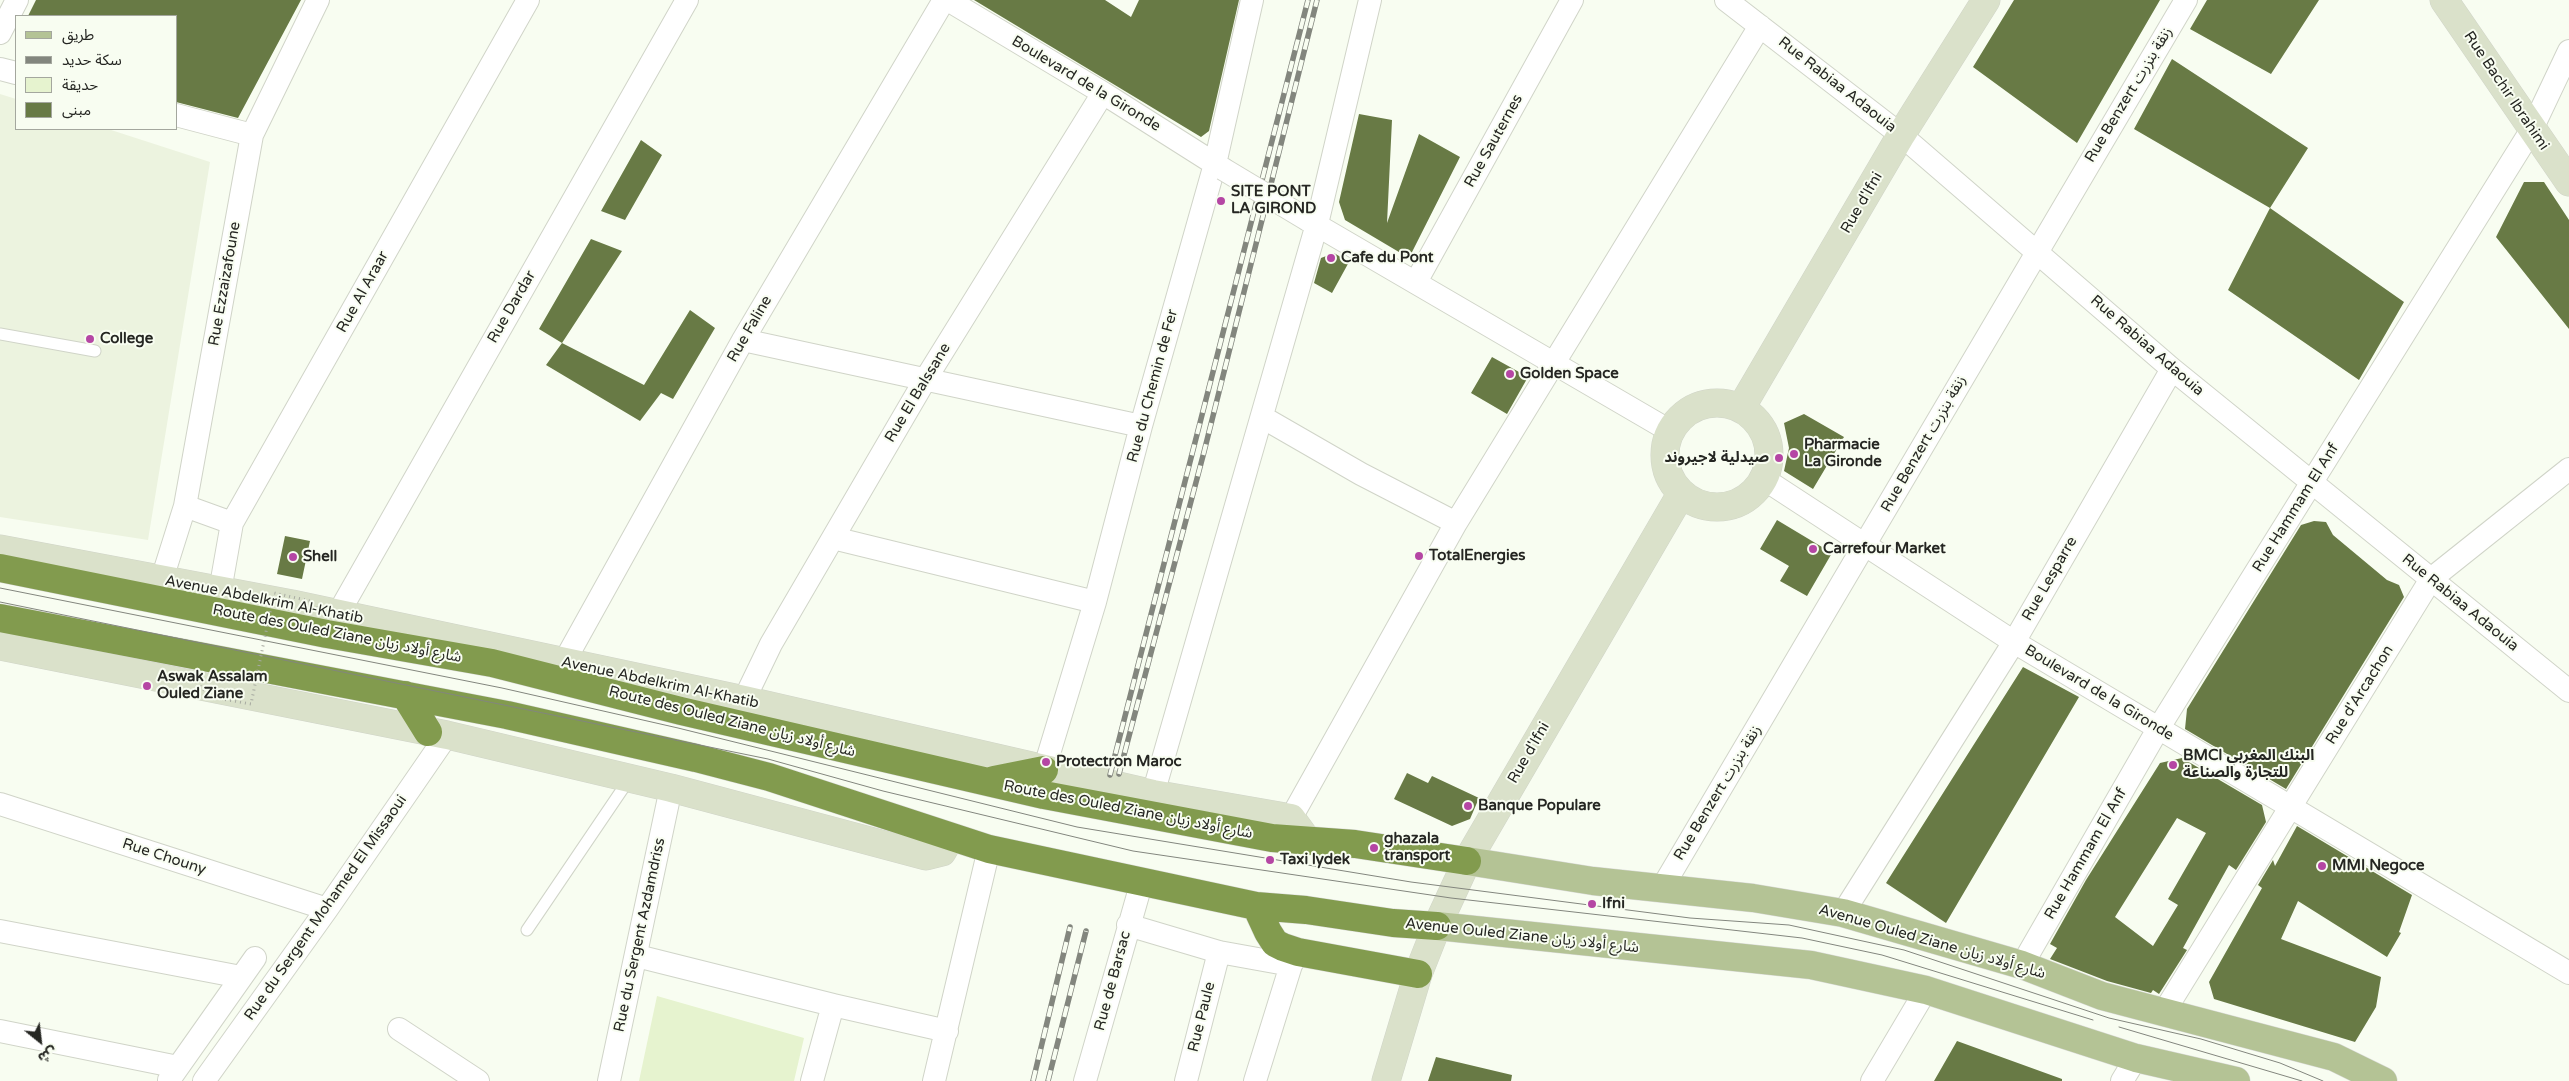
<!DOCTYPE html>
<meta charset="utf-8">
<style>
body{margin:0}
#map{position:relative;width:2569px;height:1081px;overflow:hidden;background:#f8fdf1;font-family:"Varela Round","Noto Sans Arabic",sans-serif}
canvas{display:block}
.legend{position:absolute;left:15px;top:15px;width:162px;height:115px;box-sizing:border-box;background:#f8fdf1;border:1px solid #a4a79e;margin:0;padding:6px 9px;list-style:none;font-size:15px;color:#252622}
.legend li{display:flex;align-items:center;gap:10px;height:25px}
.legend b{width:25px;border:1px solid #a4a79e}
.north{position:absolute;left:15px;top:1016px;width:50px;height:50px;-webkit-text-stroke:4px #f8fdf1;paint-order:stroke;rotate:151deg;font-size:14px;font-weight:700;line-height:20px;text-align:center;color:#252622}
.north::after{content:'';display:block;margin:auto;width:18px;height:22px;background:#252622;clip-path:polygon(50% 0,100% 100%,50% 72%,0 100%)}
</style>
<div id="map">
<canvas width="2569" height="1081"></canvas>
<ul class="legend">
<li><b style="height:6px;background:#b4c395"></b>طريق</li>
<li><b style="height:6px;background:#83867e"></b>سكة حديد</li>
<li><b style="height:14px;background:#e6f3cf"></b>حديقة</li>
<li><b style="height:14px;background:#687a45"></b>مبنى</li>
</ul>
<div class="north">ش</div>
</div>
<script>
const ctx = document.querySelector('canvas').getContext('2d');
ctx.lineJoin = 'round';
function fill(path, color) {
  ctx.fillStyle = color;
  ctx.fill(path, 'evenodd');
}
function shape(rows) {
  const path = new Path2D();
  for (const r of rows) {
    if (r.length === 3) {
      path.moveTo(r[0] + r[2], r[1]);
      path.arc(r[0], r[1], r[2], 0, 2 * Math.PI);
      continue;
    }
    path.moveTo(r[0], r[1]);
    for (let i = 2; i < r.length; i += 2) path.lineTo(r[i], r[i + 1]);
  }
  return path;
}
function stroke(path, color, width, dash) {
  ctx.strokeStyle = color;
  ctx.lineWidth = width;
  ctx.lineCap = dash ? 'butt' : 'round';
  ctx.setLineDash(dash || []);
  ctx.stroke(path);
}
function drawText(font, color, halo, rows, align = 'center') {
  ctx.font = font + ' "Varela Round","Noto Sans Arabic",sans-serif';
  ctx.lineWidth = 4;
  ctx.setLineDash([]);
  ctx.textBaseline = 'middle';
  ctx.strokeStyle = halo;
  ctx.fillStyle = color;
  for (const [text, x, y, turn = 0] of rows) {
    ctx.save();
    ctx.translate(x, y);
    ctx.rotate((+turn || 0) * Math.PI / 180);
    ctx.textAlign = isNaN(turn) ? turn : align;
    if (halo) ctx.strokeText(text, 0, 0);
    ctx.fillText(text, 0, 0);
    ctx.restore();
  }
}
fill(shape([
 [0,94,16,99,16,129,108,129,210,162,148,540,0,517]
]), '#ecf3df');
fill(shape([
 [657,996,804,1038,794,1081,639,1081]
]), '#e6f3cf');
fill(shape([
 [36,0,301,0,238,118,176,102,176,16,28,16],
 [974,0,1105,0,1131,17,1139,0,1239,0,1209,131,1201,137],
 [2014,0,2160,0,2077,143,1973,67],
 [2207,0,2319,0,2271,74,2190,29],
 [2172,59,2308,148,2270,208,2134,129],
 [1359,114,1392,120,1387,223,1419,134,1460,157,1409,258,1345,220,1339,202],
 [641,140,662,155,625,220,601,211],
 [2524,182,2544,182,2569,220,2569,329,2496,237],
 [2270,208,2404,302,2359,380,2228,290],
 [591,239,622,251,562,343,539,329],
 [1334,253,1349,262,1332,293,1314,283,1321,258],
 [690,310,715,328,673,399,661,393,640,421,546,365,562,343,644,385],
 [1492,357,1528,377,1507,414,1471,393],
 [1804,414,1844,437,1813,489,1784,471,1789,448,1784,423],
 [1777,520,1832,553,1807,596,1780,581,1789,566,1760,549],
 [2314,521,2326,522,2333,535,2387,580,2399,585,2404,597,2286,789,2185,729,2187,709,2301,525],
 [285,536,310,541,302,579,277,574],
 [2023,667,2079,697,1946,923,1886,883],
 [2182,758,2262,805,2266,822,2236,870,2229,865,2183,948,2187,950,2159,994,2153,990,2151,993,2107,981,2050,959,2057,948,2050,944,2086,880,2160,763],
 [2177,818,2206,833,2168,899,2178,905,2153,946,2115,917],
 [1407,773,1428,783,1432,776,1479,798,1470,819,1452,826,1394,799],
 [2297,826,2412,895,2399,932,2401,933,2387,957,2298,901,2281,939,2381,977,2376,1007,2355,1042,2214,999,2209,982,2262,888,2258,885,2273,860,2275,866],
 [1957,1041,2062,1079,2062,1081,1934,1081],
 [1436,1057,1512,1075,1511,1081,1428,1081]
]), '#687a45');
const lane = shape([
 [0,334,95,351],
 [527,930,630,778]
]);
const street = shape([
 [948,0,1103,93,1223,169],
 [1726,0,1901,135,2172,369,2569,691],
 [0,33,17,0],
 [0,69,16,73],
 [176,115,252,135],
 [1308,220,1670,431],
 [1416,282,1572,0],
 [743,340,1141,426],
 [1262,417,1361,474,1456,523],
 [1764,479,2014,642,2569,973],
 [185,506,232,523],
 [833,538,1095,602],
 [162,579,185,506,252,135,318,0],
 [220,591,232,523,528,0],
 [338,614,687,0],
 [564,662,743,340,944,0],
 [744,700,771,644,925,380,1103,93],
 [1044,770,1095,602,1141,426,1215,164,1252,0],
 [1153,794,1317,224,1370,0],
 [0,804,327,909],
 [1291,818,1456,523,1760,26],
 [1662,888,2186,0],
 [1843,913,2014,642,2172,369],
 [1128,925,1219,952,1291,965],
 [0,931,241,977],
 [637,956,833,1005],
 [2022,965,2158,729,2532,129,2569,51],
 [2164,1012,2431,579,2569,469],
 [399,1029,478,1081],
 [0,1031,178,1067],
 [169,1080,255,958],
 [204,1081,327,909,447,735],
 [609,1081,671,788],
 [812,1081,833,1005,947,1031],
 [934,1081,989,849],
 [1085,1081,1142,881],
 [1186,1081,1219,952],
 [1255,1081,1291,965,1298,953],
 [1872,1081,1926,990],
 [2122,1081,2136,1058]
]);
const secondary = shape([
 [2444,0,2569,182],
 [1717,455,52],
 [1741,408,1901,135,1986,0],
 [0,549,292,604,744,700,1153,794,1291,818,1307,840],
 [0,646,447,735,671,788,926,856,942,852,950,838],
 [1386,1081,1418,974,1437,926,1467,861,1681,494]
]);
const primary = shape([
 [1467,861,1593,881,1753,898,1843,913,2022,965,2102,996,2334,1057,2383,1081],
 [1437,926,1811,965,1926,990,2136,1058,2236,1081]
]);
const highway = shape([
 [0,568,327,634,492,663,681,711,1044,795,1272,838,1355,844,1467,861],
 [0,618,507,715,696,758,769,777,989,849,1256,906,1306,910,1393,923,1437,926],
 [405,695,428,732],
 [994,780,1044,770],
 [1256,906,1268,932,1275,943,1283,947,1298,952,1418,974]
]);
stroke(lane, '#d0d4c8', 13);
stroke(street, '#d0d4c8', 24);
stroke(secondary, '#d0d4c8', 29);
stroke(primary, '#dcdcdc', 29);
stroke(highway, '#dcdcdc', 29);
stroke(lane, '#fff', 11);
stroke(street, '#fff', 22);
stroke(secondary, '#dae1ca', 28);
stroke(primary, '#b4c395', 28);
stroke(highway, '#829b4e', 28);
stroke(shape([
 [0,588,502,688,678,728,1077,827,1411,882,1690,918,1789,925,1904,950,2109,1018,2201,1039,2280,1063,2323,1081],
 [0,602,768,759,883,791,1133,851,1451,898,1802,938,1882,955,2093,1020],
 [2119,1027,2302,1081]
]), '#83867e', 1);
const rail = shape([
 [1119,774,1204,452,1317,0],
 [1110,775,1308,0],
 [1033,1081,1070,927],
 [1048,1081,1086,931]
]);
stroke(rail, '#83867e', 5.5);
stroke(rail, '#f8fdf1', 4, [11]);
const streetBridge = shape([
 [1223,169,1308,220]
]);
stroke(streetBridge, '#d0d4c8', 24, []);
stroke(shape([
 [200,686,211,697,251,704,274,593,310,601,321,611]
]), '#a7aaa1', 3, [1, 4]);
stroke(streetBridge, '#fff', 22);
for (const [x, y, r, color] of [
 [1221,201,5,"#b546a4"],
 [1331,258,5,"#b546a4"],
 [90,339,5,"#b546a4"],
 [1510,374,5,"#b546a4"],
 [1794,454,5,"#b546a4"],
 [1779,458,5,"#b546a4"],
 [1813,549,5,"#b546a4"],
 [1419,556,5,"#b546a4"],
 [293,557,5,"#b546a4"],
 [147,686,5,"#b546a4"],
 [1046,762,5,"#b546a4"],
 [2173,765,5,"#b546a4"],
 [1468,806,5,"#b546a4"],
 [1374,848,5,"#b546a4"],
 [1270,860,5,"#b546a4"],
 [2322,866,5,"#b546a4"],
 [1592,904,5,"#b546a4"]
]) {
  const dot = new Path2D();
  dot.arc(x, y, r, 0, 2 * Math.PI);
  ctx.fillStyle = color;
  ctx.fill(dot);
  stroke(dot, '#f8fdf1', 2);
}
drawText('15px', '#252622', '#f8fdf1', [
 ["Boulevard de la Gironde",1086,84,31],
 ["Rue Rabiaa Adaouia",1837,85,38],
 ["Rue Bachir Ibrahimi",2506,91,56],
 ["Rue Benzert زنقة بنزرت",2129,95,-59],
 ["Rue Sauternes",1494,141,-61],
 ["Rue d'Ifni",1862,203,-60],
 ["Rue Ezzaizafoune",225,284,-80],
 ["Rue Al Araar",363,292,-61],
 ["Rue Dardar",512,307,-60],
 ["Rue Faline",750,329,-60],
 ["Rue Rabiaa Adaouia",2147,346,41],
 ["Rue du Chemin de Fer",1153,386,-75],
 ["Rue El Balssane",918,393,-59],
 ["Rue Benzert زنقة بنزرت",1924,444,-60],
 ["Rue Hammam El Anf",2296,508,-58],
 ["Rue Lesparre",2050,579,-60],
 ["Avenue Abdelkrim Al-Khatib",264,600,11],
 ["Rue Rabiaa Adaouia",2460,603,39],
 ["Route des Ouled Ziane شارع أولاد زيان",337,634,11],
 ["Avenue Abdelkrim Al-Khatib",660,683,12],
 ["Boulevard de la Gironde",2099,693,31],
 ["Rue d'Arcachon",2360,695,-58],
 ["Route des Ouled Ziane شارع أولاد زيان",732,722,14],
 ["Rue d'Ifni",1529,753,-60],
 ["Rue Benzert زنقة بنزرت",1718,793,-59],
 ["Route des Ouled Ziane شارع أولاد زيان",1128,810,11],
 ["Rue Hammam El Anf",2086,854,-60],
 ["Rue Chouny",164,857,18],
 ["Rue du Sergent Mohamed El Missaoui",326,908,-55],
 ["Rue du Sergent Azdamdriss",640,935,-78],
 ["Avenue Ouled Ziane شارع أولاد زيان",1522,936,6],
 ["Avenue Ouled Ziane شارع أولاد زيان",1932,942,16],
 ["Rue de Barsac",1113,981,-75],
 ["Rue Paule",1202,1017,-76]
]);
drawText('bold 15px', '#252622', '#f8fdf1', [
 ["SITE PONT",1231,192],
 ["LA GIROND",1231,209],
 ["Cafe du Pont",1341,258],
 ["College",100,339],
 ["Golden Space",1520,374],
 ["Pharmacie",1804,445],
 ["La Gironde",1804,462],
 ["صيدلية لاجيروند",1769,458,"right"],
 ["Carrefour Market",1823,549],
 ["TotalEnergies",1429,556],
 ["Shell",303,557],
 ["Aswak Assalam",157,677],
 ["Ouled Ziane",157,694],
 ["BMCI البنك المغربي",2183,756],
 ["للتجارة والصناعة",2183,773],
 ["Protectron Maroc",1056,762],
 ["Banque Populare",1478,806],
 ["ghazala",1384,839],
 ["transport",1384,856],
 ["Taxi lydek",1280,860],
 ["MMI Negoce",2332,866],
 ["Ifni",1602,904]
], 'left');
</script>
